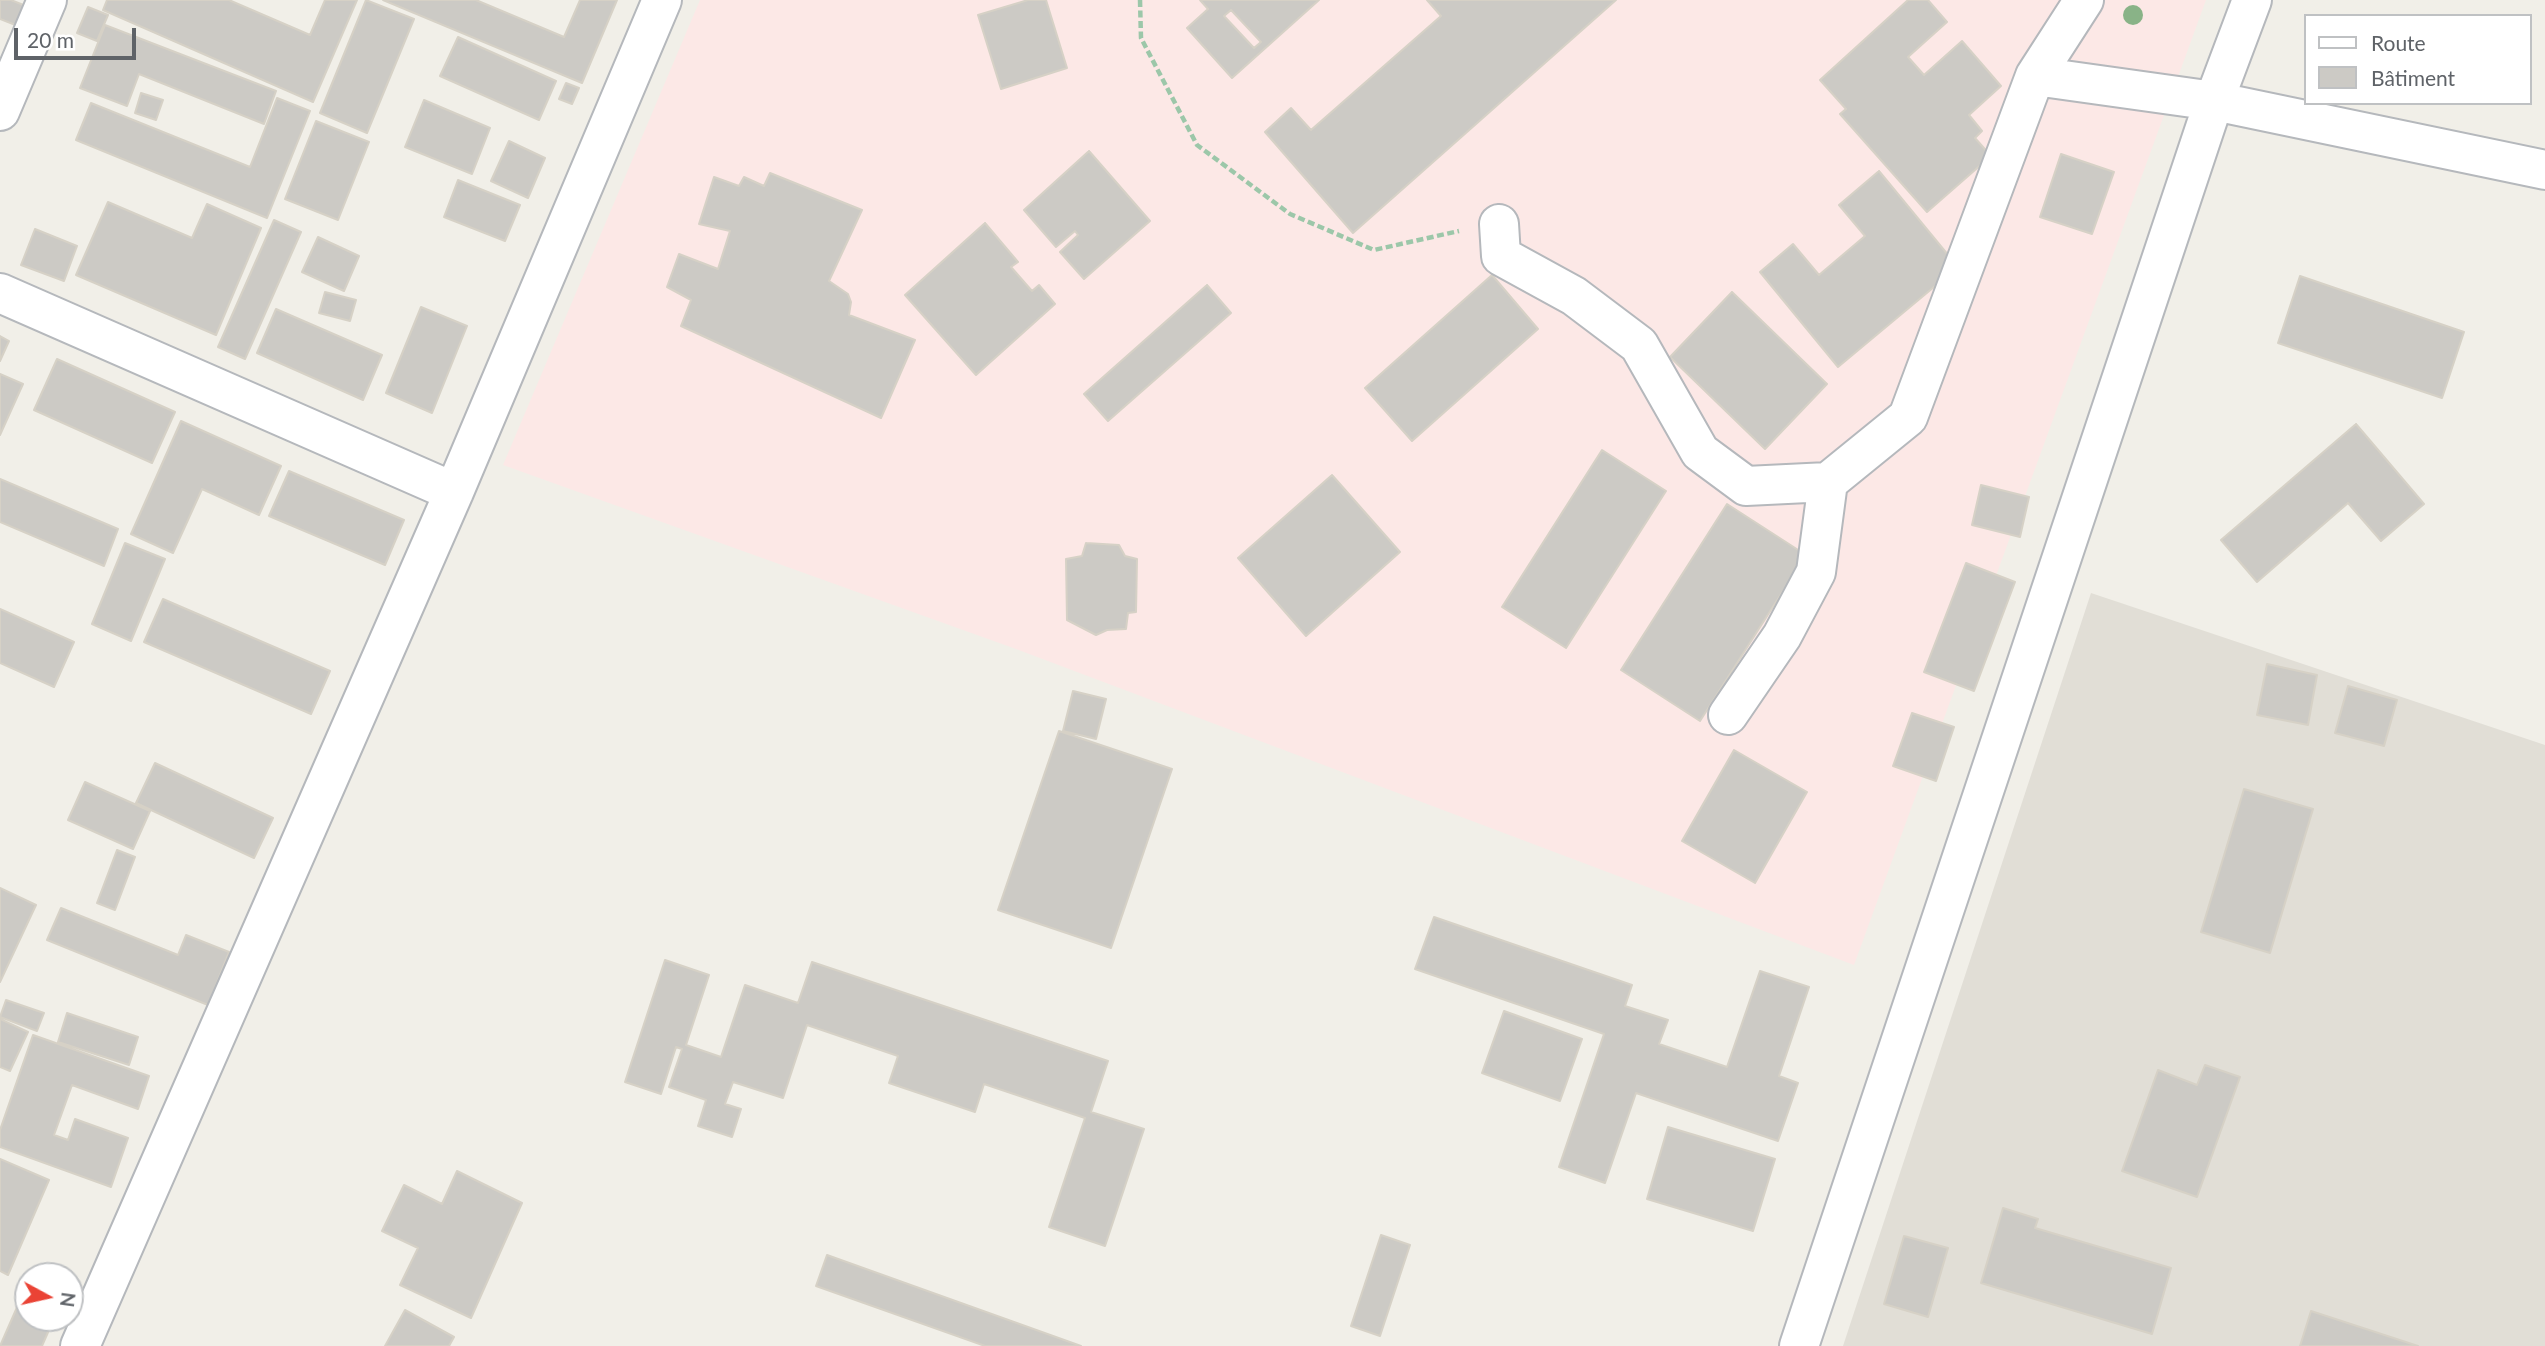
<!DOCTYPE html>
<meta charset="utf-8">
<style>
body{margin:0}
#map{position:relative;width:2545px;height:1346px;overflow:hidden;background:#f1efe8;font-family:Lato,sans-serif}
canvas{display:block}
.legend{position:absolute;left:2304px;top:14px;width:228px;height:91px;box-sizing:border-box;background:#fff;border:2px solid #bfc1c3;margin:0;padding:9px 12px;list-style:none;font-size:21px;color:#5f6368}
.legend li{display:flex;align-items:center;gap:14px;height:35px}
.legend b{width:35px;border:2px solid #bfc1c3}
.north{position:absolute;left:14px;top:1262px;width:70px;height:70px;box-sizing:border-box;background:#fff;border:2px solid #bfc1c3;border-radius:50%;rotate:98deg;font-size:19px;font-weight:700;line-height:28px;text-align:center;color:#5f6368}
.north::after{content:'';display:block;margin:auto;width:24px;height:32px;background:#ea4335;clip-path:polygon(50% 0,100% 100%,50% 72%,0 100%)}
.scale{position:absolute;left:14px;top:28px;width:122px;height:32px;box-sizing:border-box;border:4px solid #5f6368;border-top:0;padding-left:9px;font-size:21px;line-height:24px;white-space:nowrap;color:#5f6368;-webkit-text-stroke:5px #fff;paint-order:stroke}
</style>
<div id="map">
<canvas width="2545" height="1346"></canvas>
<ul class="legend">
<li><b style="height:9px;background:#fff"></b>Route</li>
<li><b style="height:19px;background:#cccac5"></b>Bâtiment</li>
</ul>
<div class="north">N</div>
<div class="scale">20 m</div>
</div>
<script>
const ctx = document.querySelector('canvas').getContext('2d');
ctx.lineJoin = 'round';
function fill(path, color) {
  ctx.fillStyle = color;
  ctx.fill(path, 'evenodd');
}
function shape(rows) {
  const path = new Path2D();
  for (const r of rows) {
    path.moveTo(r[0], r[1]);
    for (let i = 2; i < r.length; i += 2) path.lineTo(r[i], r[i + 1]);
  }
  return path;
}
function stroke(path, color, width, dash) {
  ctx.strokeStyle = color;
  ctx.lineWidth = width;
  ctx.lineCap = dash ? 'butt' : 'round';
  ctx.setLineDash(dash || []);
  ctx.stroke(path);
}
fill(shape([
 [2091,593,2545,745,2545,1346,1843,1346]
]), '#e1ded6');
fill(shape([
 [700,0,2206,0,1854,965,1016,649,503,465]
]), '#fce8e6');
const building = shape([
 [0,0,11,0,26,6,18,26,0,19,0,0],
 [107,0,229,0,310,35,325,0,357,0,313,102,103,10,107,0],
 [366,0,414,19,367,133,320,113,366,0],
 [383,0,476,0,564,37,580,0,617,0,582,83,383,0],
 [1028,0,1046,0,1067,68,1001,89,978,15,1028,0],
 [1200,0,1319,0,1232,78,1187,28,1208,9,1200,0],
 [1231,10,1261,42,1254,48,1224,16,1231,10],
 [1427,0,1616,0,1353,233,1265,132,1291,108,1311,130,1441,16,1427,0],
 [1908,0,1928,0,1947,22,1908,57,1924,75,1962,41,2001,86,1969,115,1982,131,1975,138,1991,156,1927,212,1840,114,1846,109,1820,80,1908,0],
 [88,7,108,15,97,41,77,33,88,7],
 [105,25,276,91,264,124,139,74,127,106,80,88,105,25],
 [458,37,556,81,539,120,440,76,458,37],
 [566,83,579,88,572,104,559,99,566,83],
 [141,93,163,100,156,120,135,113,141,93],
 [277,98,310,111,267,218,76,140,91,103,250,167,277,98],
 [424,100,490,128,472,174,405,147,424,100],
 [316,121,369,142,338,220,285,199,316,121],
 [509,141,545,158,528,198,491,181,509,141],
 [1089,151,1150,221,1084,279,1060,252,1078,235,1075,231,1056,247,1024,210,1089,151],
 [2061,154,2114,172,2092,234,2040,217,2061,154],
 [1879,171,1958,267,1838,367,1760,272,1793,244,1819,275,1865,236,1839,205,1879,171],
 [770,173,862,210,829,281,848,294,851,302,849,315,915,340,881,418,681,326,691,300,667,287,679,254,718,269,730,231,699,224,714,177,739,186,744,177,764,186,770,173],
 [458,180,520,205,505,241,444,217,458,180],
 [108,202,192,238,207,204,261,228,216,335,76,275,108,202],
 [274,220,301,232,245,359,218,347,274,220],
 [985,223,1018,262,1011,267,1032,291,1039,285,1055,304,976,375,905,295,985,223],
 [35,229,77,246,64,281,21,265,35,229],
 [318,237,359,256,344,291,302,272,318,237],
 [1492,275,1538,329,1412,441,1365,388,1492,275],
 [2300,276,2464,332,2442,398,2278,343,2300,276],
 [1207,285,1231,313,1108,421,1084,394,1207,285],
 [325,292,356,300,350,321,319,313,325,292],
 [1732,292,1827,384,1765,449,1670,357,1732,292],
 [421,307,467,326,432,413,386,393,421,307],
 [276,309,382,355,363,400,257,353,276,309],
 [0,336,9,341,0,361,0,336],
 [57,359,175,412,152,463,34,410,57,359],
 [0,374,23,384,0,435,0,374],
 [181,421,281,466,259,515,202,489,173,553,131,534,181,421],
 [2356,424,2424,504,2381,541,2348,503,2257,582,2221,540,2356,424],
 [1602,450,1666,491,1566,648,1502,607,1602,450],
 [289,471,404,520,385,565,269,516,289,471],
 [1332,475,1400,552,1306,636,1238,558,1332,475],
 [0,479,118,529,104,566,0,522,0,479],
 [1981,485,2029,497,2020,537,1972,525,1981,485],
 [1727,504,1806,555,1700,721,1621,670,1727,504],
 [125,543,165,559,131,641,92,624,125,543],
 [1086,543,1119,545,1125,556,1137,559,1136,612,1128,613,1126,629,1107,630,1096,635,1067,620,1066,559,1082,556,1086,543],
 [1966,563,2015,582,1974,691,1924,672,1966,563],
 [163,599,330,671,311,714,144,642,163,599],
 [0,609,74,642,54,687,0,663,0,609],
 [2267,664,2317,675,2308,725,2257,715,2267,664],
 [2348,686,2397,700,2384,746,2335,733,2348,686],
 [1073,691,1106,699,1096,739,1063,731,1073,691],
 [1912,713,1954,727,1936,781,1893,766,1912,713],
 [1059,731,1172,769,1111,948,998,910,1059,731],
 [1734,750,1807,792,1755,883,1682,841,1734,750],
 [155,763,273,818,254,858,136,803,155,763],
 [85,782,150,811,133,849,68,820,85,782],
 [2244,789,2313,809,2270,953,2201,932,2244,789],
 [117,850,135,857,115,910,97,903,117,850],
 [0,888,36,905,0,982,0,888],
 [61,908,178,955,186,935,229,952,208,1005,47,940,61,908],
 [1434,917,1632,985,1625,1006,1668,1020,1659,1044,1727,1067,1760,971,1809,987,1779,1076,1798,1083,1778,1141,1636,1093,1605,1183,1559,1167,1604,1034,1415,969,1434,917],
 [665,960,709,975,686,1045,721,1057,745,985,798,1003,812,962,1108,1061,1091,1112,1144,1129,1105,1246,1049,1227,1085,1118,984,1084,975,1112,889,1083,898,1056,807,1025,783,1098,733,1082,725,1104,741,1109,732,1137,698,1126,706,1100,669,1087,682,1049,676,1047,661,1094,625,1082,665,960],
 [6,1000,44,1013,37,1031,0,1017,6,1000],
 [1504,1011,1582,1039,1560,1101,1482,1073,1504,1011],
 [67,1013,138,1037,129,1065,58,1042,67,1013],
 [0,1019,28,1032,10,1071,0,1067,0,1019],
 [33,1035,149,1076,138,1109,72,1085,54,1135,68,1140,75,1119,128,1138,111,1187,0,1147,0,1130,33,1035],
 [2205,1065,2240,1077,2197,1197,2122,1171,2158,1070,2197,1085,2205,1065],
 [1668,1127,1775,1159,1753,1231,1647,1199,1668,1127],
 [0,1159,49,1180,8,1275,0,1271,0,1159],
 [457,1171,522,1203,471,1318,400,1285,418,1248,382,1231,404,1185,442,1204,457,1171],
 [2003,1208,2038,1219,2035,1228,2171,1268,2152,1334,1981,1283,2003,1208],
 [1381,1235,1410,1245,1380,1336,1351,1326,1381,1235],
 [1904,1236,1948,1248,1928,1317,1884,1304,1904,1236],
 [827,1255,1081,1346,985,1346,816,1286,827,1255],
 [18,1305,28,1309,28,1318,53,1321,42,1346,0,1346,18,1305],
 [405,1310,454,1337,449,1346,385,1346,405,1310],
 [2311,1311,2418,1346,2300,1346,2311,1311]
]);
fill(building, '#cccac5');
stroke(building, '#d6d1c6', 2);
const minor = shape([
 [2035,76,2214,101,2545,170],
 [0,111,47,0],
 [1499,224,1501,256,1574,296,1639,345,1700,452,1746,486,1828,482,1908,417,2035,76,2084,0],
 [0,293,454,492],
 [1728,715,1782,636,1816,572,1828,482],
 [80,1346,454,492,662,0],
 [1799,1346,2214,101,2252,0]
]);
stroke(minor, '#b5b8bc', 42);
stroke(shape([
 [1140,0,1141,38,1197,145,1290,214,1374,250,1459,231]
]), '#9cc7a9', 4.5, [7, 3.5]);
stroke(minor, '#fff', 38);
ctx.fillStyle = '#89b387';
for (const [x, y] of [
 [2133,15]
]) {
  ctx.beginPath();
  ctx.arc(x, y, 10, 0, 2 * Math.PI);
  ctx.fill();
}
</script>
